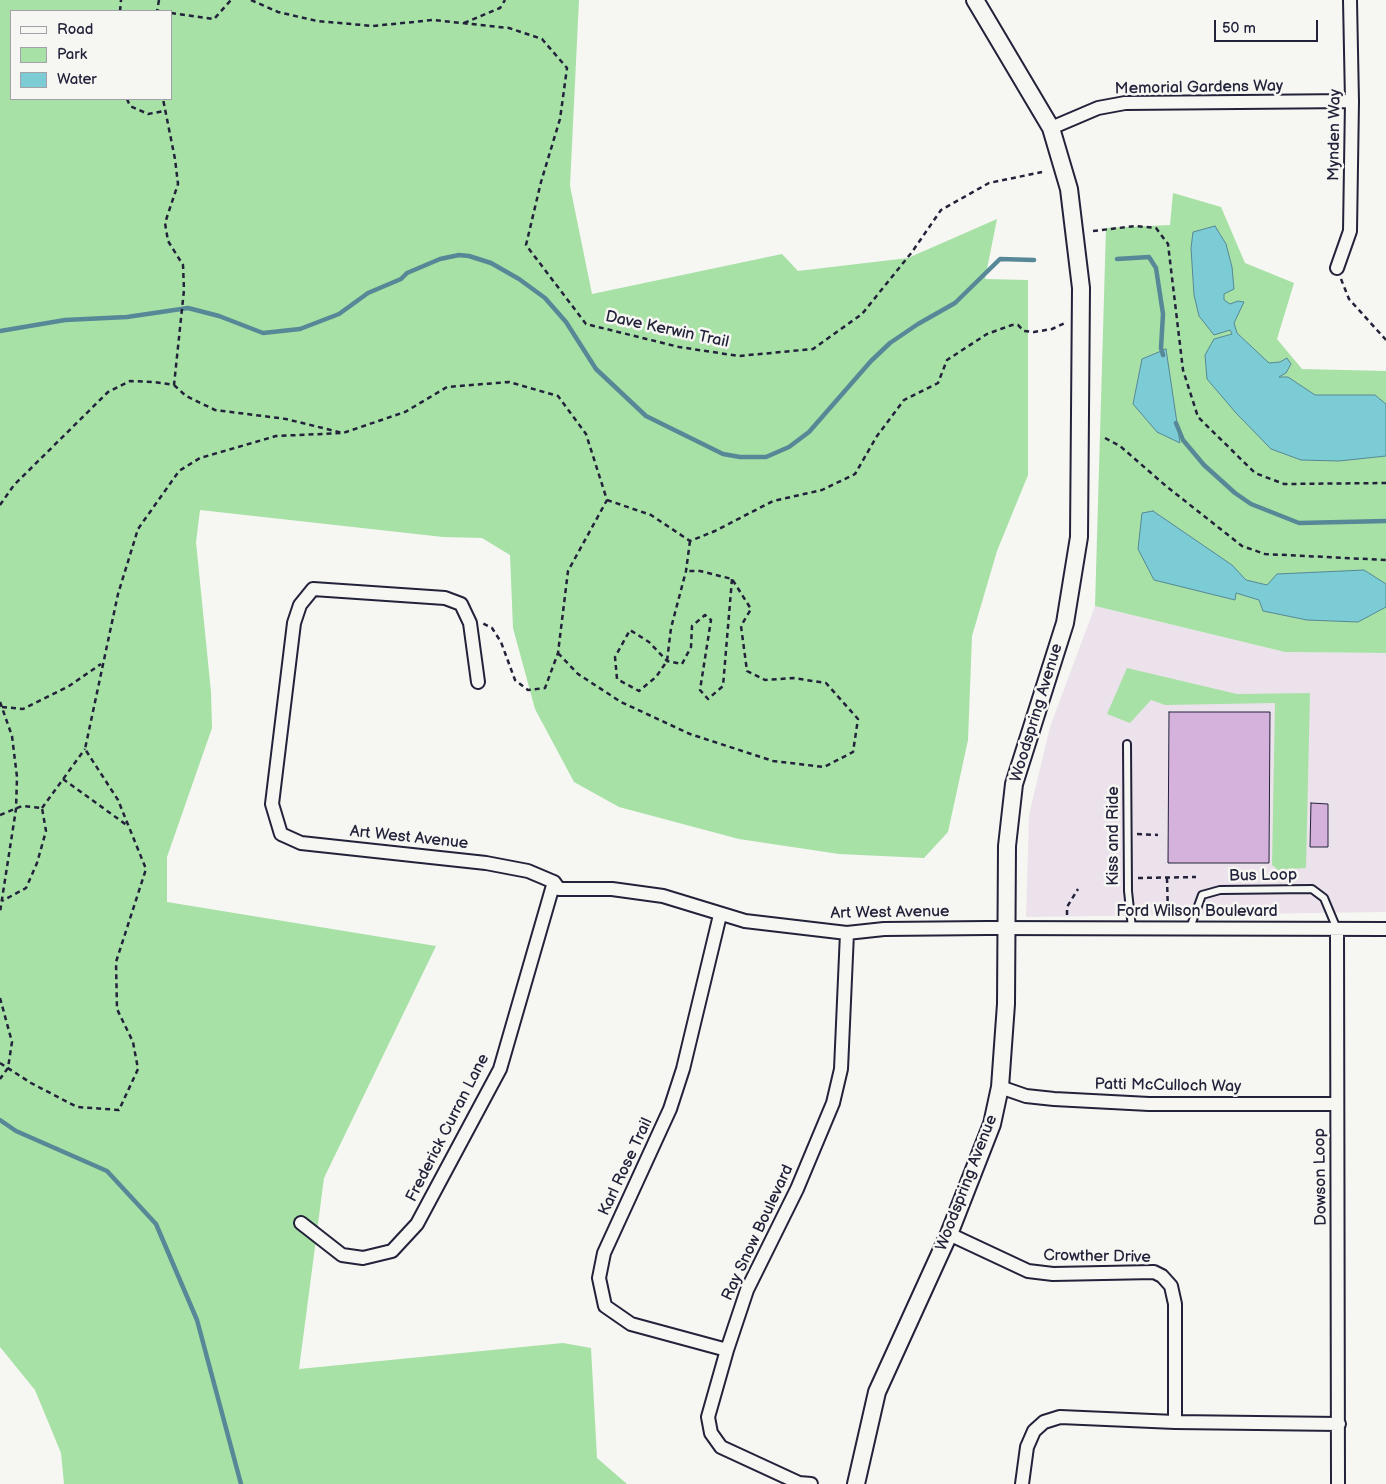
<!DOCTYPE html>
<style>
body{margin:0}
#map{position:relative;width:1386px;height:1484px;overflow:hidden;background:#f6f6f2;font-family:"Balsamiq Sans",sans-serif}
canvas{display:block}
.legend{position:absolute;left:10px;top:10px;width:162px;height:90px;box-sizing:border-box;background:#f6f6f2;border:1px solid #a1a1a9;margin:0;padding:6px 9px;list-style:none;font-size:15px;color:#22223b}
.legend li{display:flex;align-items:center;gap:10px;height:25px}
.legend b{width:25px;border:1px solid #a1a1a9}
.scale{position:absolute;left:1214px;top:20px;width:104px;height:22px;box-sizing:border-box;border:2px solid #22223b;border-top:0;padding-left:6px;font-size:15px;line-height:18px;white-space:nowrap;color:#22223b;-webkit-text-stroke:4px #f6f6f2;paint-order:stroke}
</style>
<div id="map">
<canvas width="1386" height="1484"></canvas>
<ul class="legend">
<li><b style="height:6px;background:#f6f6f2"></b>Road</li>
<li><b style="height:14px;background:#a7e1a6"></b>Park</li>
<li><b style="height:14px;background:#7bccd4"></b>Water</li>
</ul>
<div class="scale">50 m</div>
</div>
<script>
const ctx = document.querySelector('canvas').getContext('2d');
ctx.lineJoin = 'round';
function fill(path, color) {
  ctx.fillStyle = color;
  ctx.fill(path, 'evenodd');
}
function shape(rows) {
  const path = new Path2D();
  for (const r of rows) {
    path.moveTo(r[0], r[1]);
    for (let i = 2; i < r.length; i += 2) path.lineTo(r[i], r[i + 1]);
  }
  return path;
}
function stroke(path, color, width, dash) {
  ctx.strokeStyle = color;
  ctx.lineWidth = width;
  ctx.lineCap = dash ? 'butt' : 'round';
  ctx.setLineDash(dash || []);
  ctx.stroke(path);
}
function drawText(font, color, halo, rows, align = 'center') {
  ctx.font = font + ' "Balsamiq Sans",sans-serif';
  ctx.lineWidth = 5;
  ctx.setLineDash([]);
  ctx.textBaseline = 'middle';
  ctx.strokeStyle = halo;
  ctx.fillStyle = color;
  for (const [text, x, y, turn = 0] of rows) {
    ctx.save();
    ctx.translate(x, y);
    ctx.rotate((+turn || 0) * Math.PI / 180);
    ctx.textAlign = isNaN(turn) ? turn : align;
    if (halo) ctx.strokeText(text, 0, 0);
    ctx.fillText(text, 0, 0);
    ctx.restore();
  }
}
fill(shape([
 [1095,606,1285,652,1386,653,1386,912,1026,917,1029,815,1050,727]
]), '#ece2eb');
fill(shape([
 [0,0,579,0,570,186,592,294,782,254,798,271,908,258,997,219,985,279,1028,280,1028,475,997,551,972,636,968,740,948,832,924,858,839,854,739,839,619,807,574,782,535,709,513,628,510,555,482,538,443,537,200,510,196,542,211,692,212,728,167,857,167,902,436,946,324,1178,299,1369,563,1343,591,1348,597,1458,627,1484,64,1484,61,1453,35,1390,0,1347],
 [11,11,171,11,171,99,11,99],
 [1173,193,1221,207,1245,263,1294,283,1277,339,1302,369,1386,371,1386,653,1285,652,1095,606,1106,228,1170,225],
 [1127,668,1237,694,1310,693,1306,868,1278,870,1272,865,1275,703,1165,705,1151,700,1130,723,1107,714]
]), '#a7e1a6');
const water = shape([
 [1215,226,1226,244,1232,267,1234,289,1224,294,1224,300,1230,304,1238,301,1244,302,1234,323,1237,333,1269,363,1280,362,1287,358,1291,364,1286,373,1279,377,1288,377,1315,395,1375,395,1386,404,1386,456,1339,461,1301,460,1271,449,1236,413,1207,379,1205,355,1214,339,1232,334,1230,330,1214,335,1199,316,1194,295,1191,248,1193,232,1215,226],
 [1166,349,1180,443,1157,432,1133,404,1142,359,1166,349],
 [1153,511,1232,565,1246,580,1267,585,1277,574,1364,570,1386,584,1386,607,1358,622,1307,620,1263,611,1259,600,1236,593,1235,600,1154,580,1138,549,1142,513,1153,511]
]);
fill(water, '#7bccd4');
stroke(water, '#578897', 1);
stroke(shape([
 [1117,259,1149,257,1156,268,1163,314,1161,348,1163,355],
 [0,331,65,320,127,317,188,308,219,316,263,333,300,329,339,314,368,293,401,279,407,273,440,259,459,255,469,256,491,263,519,279,545,298,566,322,596,369,646,416,723,454,740,457,766,457,789,447,809,432,871,361,890,343,918,324,955,303,1000,259,1034,260],
 [1176,423,1183,440,1204,465,1235,493,1251,504,1299,523,1386,521],
 [0,1120,16,1131,107,1171,156,1224,197,1320,241,1484]
]), '#578897', 4.5);
const building = shape([
 [1169,712,1270,712,1269,863,1168,863,1169,712],
 [1311,803,1328,804,1328,847,1310,847,1311,803]
]);
fill(building, '#d5b2dc');
stroke(building, '#22223b', 1);
const service = shape([
 [1127,744,1128,891,1132,928],
 [1190,928,1202,895,1220,890,1312,889,1324,898,1337,929]
]);
const minor = shape([
 [1051,128,1098,108,1125,103,1352,101],
 [1337,268,1350,231,1352,101,1350,0],
 [478,682,470,623,461,604,445,598,313,589,300,605,294,623,272,804,281,834,301,843,486,863,528,871,554,882,559,889,612,889,663,896,745,921,847,933,884,929,987,928,1386,929],
 [720,915,683,1069,670,1109,604,1253,599,1278,605,1306,631,1324,727,1350],
 [1337,929,1338,1484],
 [1000,1087,1026,1096,1054,1099,1149,1104,1336,1104],
 [301,1223,342,1255,363,1258,392,1251,417,1224,500,1069,554,882],
 [949,1234,1028,1271,1053,1274,1154,1272,1162,1276,1171,1286,1175,1304,1175,1422],
 [811,1484,799,1483,721,1447,711,1433,708,1417,727,1350,747,1290,797,1189,833,1103,841,1069,847,933],
 [1022,1484,1027,1447,1034,1431,1044,1422,1060,1417,1175,1422,1339,1424]
]);
const tertiary = shape([
 [856,1484,877,1392,949,1234,992,1124,1000,1087,1006,1004,1007,846,1014,784,1065,623,1079,537,1081,288,1069,189,1051,128,975,0]
]);
stroke(service, '#22223b', 10);
stroke(minor, '#22223b', 16);
stroke(tertiary, '#22223b', 20);
stroke(shape([
 [159,0,157,11,162,11],
 [251,0,278,12,317,21,373,26,433,20,509,28,542,39,567,68,560,119,541,182,526,245,586,324,679,347,739,356,813,349,862,314,912,252,941,210,989,183,1042,172],
 [120,11,121,0],
 [171,13,214,19,231,0],
 [464,23,500,8,505,0],
 [127,99,130,106,148,114,164,111],
 [1093,231,1136,226,1156,228,1168,244,1183,370,1198,417,1255,473,1284,484,1386,483],
 [1341,279,1349,299,1386,340],
 [174,385,186,396,215,410,286,419,343,433,405,412,447,387,509,382,558,396,586,434,607,500,568,571,558,653,545,688,528,690,515,680,501,642,492,628,482,623],
 [1105,438,1120,446,1166,486,1242,546,1265,554,1386,560],
 [607,500,651,515,690,541,715,531,773,501,822,490,855,474,877,436,904,400,938,383,947,360,987,334,1012,325,1018,325,1024,331,1034,332,1052,329,1065,323],
 [0,505,14,485,108,392,130,381,154,382,174,385,184,290,183,265,168,241,165,223,178,184,175,159,163,99],
 [690,541,686,571,671,628,667,661,656,677,639,691,617,679,615,657,630,630,649,642,667,661,682,664,691,647,692,626,705,615,711,620,700,690,708,699,723,686,732,579],
 [558,653,578,674,621,702,690,734,773,761,824,767,853,752,858,719,826,683,793,678,765,680,747,671,741,626,751,609,732,579,700,571,686,571],
 [0,702,12,736,17,777,16,809,0,912],
 [2,707,23,709,69,686,101,664],
 [63,779,128,826],
 [42,808,85,749],
 [0,815,22,806,42,808,46,831,37,863,26,888,2,901],
 [1137,834,1158,835],
 [1138,878,1196,877],
 [1167,878,1168,915],
 [1067,915,1067,907,1078,889],
 [0,998,12,1042,8,1068,0,1079],
 [0,1063,31,1083,77,1107,119,1110,138,1069,133,1042,117,1009,116,962,146,869,118,800,85,749,118,594,138,529,179,471,200,458,276,436,343,433]
]), '#22223b', 2.5, [5, 4]);
stroke(service, '#f6f6f2', 6);
stroke(minor, '#f6f6f2', 12);
stroke(tertiary, '#f6f6f2', 16);
drawText('16px', '#22223b', '#f6f6f2', [
 ["Memorial Gardens Way",1199,88,-1],
 ["Mynden Way",1335,135,-89],
 ["Dave Kerwin Trail",667,330,12],
 ["Woodspring Avenue",1037,713,-73],
 ["Kiss and Ride",1114,836,-90],
 ["Art West Avenue",409,838,6],
 ["Bus Loop",1263,876,-1],
 ["Ford Wilson Boulevard",1197,912],
 ["Art West Avenue",890,913,-1],
 ["Patti McCulloch Way",1168,1086,1],
 ["Frederick Curran Lane",448,1128,-63],
 ["Karl Rose Trail",626,1167,-65],
 ["Dowson Loop",1321,1177,-91],
 ["Woodspring Avenue",967,1183,-69],
 ["Ray Snow Boulevard",758,1233,-65],
 ["Crowther Drive",1097,1257,1]
]);
</script>
